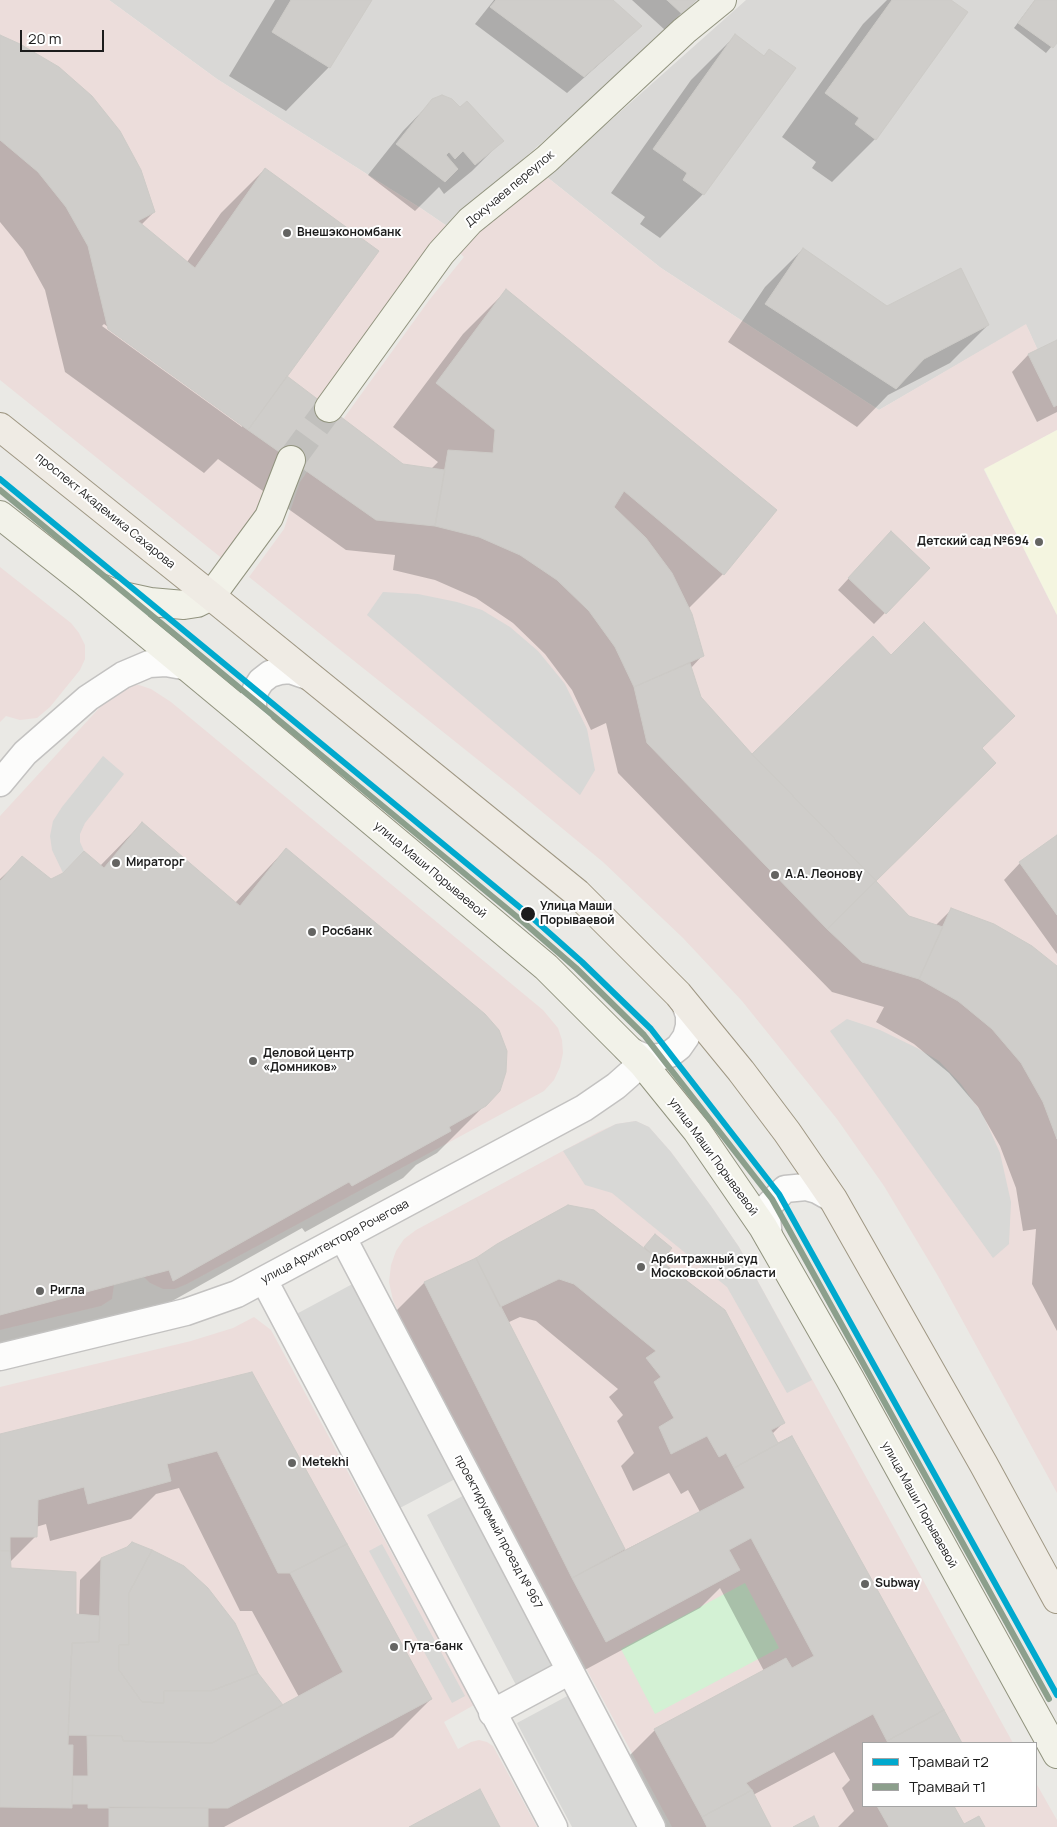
<!DOCTYPE html>
<meta charset="utf-8">
<style>
body{margin:0}
#map{position:relative;width:1057px;height:1827px;overflow:hidden;background:#eae9e5;font-family:Manrope,sans-serif}
canvas{display:block}
.legend{position:absolute;left:862px;top:1742px;width:175px;height:65px;box-sizing:border-box;background:#fff;border:1px solid #a4a4a4;margin:0;padding:6px 9px;list-style:none;font-size:15px;color:#1c1c1c}
.legend li{display:flex;align-items:center;gap:10px;height:25px}
.legend b{width:25px;border:1px solid #a4a4a4}
.scale{position:absolute;left:20px;top:30px;width:84px;height:22px;box-sizing:border-box;border:2px solid #1c1c1c;border-top:0;padding-left:6px;font-size:15px;line-height:18px;white-space:nowrap;color:#1c1c1c;-webkit-text-stroke:4px #fff;paint-order:stroke}
</style>
<div id="map">
<canvas width="1057" height="1827"></canvas>
<ul class="legend">
<li><b style="height:6px;background:#00a9ce"></b>Трамвай т2</li>
<li><b style="height:6px;background:#8c9f8c"></b>Трамвай т1</li>
</ul>
<div class="scale">20 m</div>
</div>
<script>
const ctx = document.querySelector('canvas').getContext('2d');
ctx.lineJoin = 'round';
function fill(path, color) {
  ctx.fillStyle = color;
  ctx.fill(path, 'evenodd');
}
function shape(rows) {
  const path = new Path2D();
  for (const r of rows) {
    path.moveTo(r[0], r[1]);
    for (let i = 2; i < r.length; i += 2) path.lineTo(r[i], r[i + 1]);
  }
  return path;
}
function stroke(path, color, width, dash) {
  ctx.strokeStyle = color;
  ctx.lineWidth = width;
  ctx.lineCap = dash ? 'butt' : 'round';
  ctx.setLineDash(dash || []);
  ctx.stroke(path);
}
function drawText(font, color, halo, rows, align = 'center') {
  ctx.font = font + ' Manrope,sans-serif';
  ctx.lineWidth = 4;
  ctx.setLineDash([]);
  ctx.textBaseline = 'middle';
  ctx.strokeStyle = halo;
  ctx.fillStyle = color;
  for (const [text, x, y, turn = 0] of rows) {
    ctx.save();
    ctx.translate(x, y);
    ctx.rotate((+turn || 0) * Math.PI / 180);
    ctx.textAlign = isNaN(turn) ? turn : align;
    if (halo) ctx.strokeText(text, 0, 0);
    ctx.fillText(text, 0, 0);
    ctx.restore();
  }
}
fill(shape([
 [109,0,704,0,447,226,422,209,217,79],
 [746,0,1057,0,1057,392,1026,325,879,410,661,268,547,177]
]), '#d9d8d6');
fill(shape([
 [0,0,109,0,217,79,422,209,447,226,259,512,224,560,0,380],
 [547,177,661,268,879,410,1026,324,1057,392,1057,430,984,470,1057,615,1057,1493,938,1276,884,1186,837,1119,742,1001,683,938,603,862,512,787,249,577,284,529,300,482,344,418,430,299,464,257,458,251,489,220],
 [0,567,71,623,79,633,85,645,85,659,80,670,50,707,37,718,20,720,6,716,0,722],
 [126,685,139,685,151,689,171,702,543,1010,558,1028,562,1040,563,1053,560,1067,554,1080,544,1091,187,1284,175,1289,163,1289,150,1283,144,1277,114,1285,112,1299,101,1306,0,1330,0,816,113,693],
 [636,1121,649,1127,671,1152,711,1206,739,1247,1013,1743,863,1743,863,1806,1036,1806,1036,1783,1057,1820,1057,1827,672,1827,575,1648,400,1316,393,1300,389,1282,391,1265,396,1251,404,1239,416,1230,598,1132,616,1124],
 [254,1317,271,1330,474,1705,444,1722,458,1749,471,1742,479,1740,487,1742,493,1746,537,1827,0,1827,0,1387,191,1341,233,1328]
]), '#ecdddb');
fill(shape([
 [1057,430,1057,615,984,469]
]), '#f4f5e0');
fill(shape([
 [383,592,418,594,457,602,482,610,510,627,538,651,565,684,587,729,595,770,580,795,367,615],
 [847,1019,880,1030,917,1048,939,1061,961,1084,983,1115,1000,1153,1011,1202,1009,1244,993,1258,830,1031],
 [636,1121,649,1127,671,1152,711,1206,739,1247,812,1380,787,1393,727,1287,612,1193,585,1185,563,1151,616,1124],
 [373,1273,476,1468,377,1520,274,1326],
 [485,1484,575,1654,516,1685,427,1515],
 [382,1544,465,1696,452,1703,369,1551],
 [571,1694,639,1827,572,1827,517,1723]
]), '#d8d8d6');
fill(shape([
 [745,1583,779,1648,655,1714,621,1649]
]), '#d3f1d4');
fill(shape([
 [103,756,124,774,85,823,80,834,80,842,84,851,63,873,52,850,50,836,53,821,62,807]
]), '#d7d7d5');
fill(shape([
 [275,0,370,0,329,67,286,111,229,76],
 [494,0,612,0,624,42,567,93,475,24],
 [632,0,694,0,665,30],
 [887,0,949,0,875,139,832,182,812,168,816,162,782,137,863,24],
 [1035,0,1057,0,1057,40,1046,53,1014,28],
 [735,36,763,57,770,50,703,194,660,238,640,224,645,217,611,193,691,80],
 [0,37,154,212,141,225,187,262,221,213,265,169,286,377,403,465,431,469,438,462,393,427,463,334,506,291,723,574,688,609,702,656,691,668,700,698,752,756,981,749,874,881,909,917,935,926,951,910,1057,968,1057,1331,1032,1284,1036,1229,1023,1231,1016,1188,1000,1146,978,1107,949,1073,914,1044,876,1022,884,1007,832,992,618,773,606,723,591,730,572,690,545,654,513,623,476,598,435,580,393,570,395,555,346,550,218,459,204,473,65,372,45,290,23,250,0,222],
 [104,324,242,424,242,427,102,326],
 [433,100,502,141,472,171,444,194,439,187,415,211,368,175,403,131],
 [803,249,887,307,988,325,950,363,888,395,857,427,728,342,765,287],
 [1057,341,1057,412,1037,422,1012,372,1028,355],
 [880,544,929,568,874,624,838,590],
 [142,823,235,903,286,849,485,1105,437,1153,416,1165,403,1178,305,1232,302,1228,126,1327,0,1348,0,879,22,858,51,880,100,866],
 [1057,837,1057,954,1004,880,1020,863],
 [650,1241,660,1261,783,1423,772,1434,943,1711,961,1743,863,1743,863,1806,953,1806,964,1826,983,1827,838,1827,854,1811,842,1788,850,1780,834,1752,753,1795,770,1827,649,1827,617,1768,655,1730,764,1671,720,1588,700,1608,568,1679,386,1321,424,1283,476,1259,643,1249],
 [520,1317,536,1321,618,1389,609,1397,623,1415,617,1421,634,1453,621,1466,633,1491,669,1473,681,1494,688,1490,700,1512,625,1550,507,1323],
 [251,1374,431,1699,393,1737,224,1827,0,1827,0,1435],
 [179,1488,240,1611,252,1611,299,1697,282,1706,257,1674,101,1559,80,1580,79,1616,74,1615,9,1569,9,1563,36,1536,36,1527,46,1524,50,1541,131,1519,156,1494]
]), '#0003');
const building = shape([
 [291,0,372,0,330,68,272,32,291,0],
 [496,0,613,0,642,26,584,77,490,7,496,0],
 [667,0,696,0,682,14,667,0],
 [892,0,951,0,968,12,876,140,855,124,859,118,825,93,892,0],
 [1035,0,1057,0,1057,43,1053,48,1018,23,1035,0],
 [735,34,764,56,769,49,796,68,704,195,683,180,687,173,653,149,735,34],
 [0,35,20,44,59,67,92,96,120,131,141,170,155,212,138,221,195,268,265,168,379,251,248,430,108,329,88,246,66,207,38,172,0,140,0,35],
 [442,95,452,99,460,107,467,101,504,141,475,165,463,151,455,159,449,152,446,155,458,169,445,182,396,144,432,99,442,95],
 [803,248,887,306,961,268,989,325,924,359,896,389,765,304,803,248],
 [506,289,777,510,724,575,624,491,614,507,646,538,672,573,692,614,704,656,634,687,615,647,589,611,557,580,520,555,479,537,435,526,448,450,493,453,495,430,436,383,506,289],
 [1057,340,1057,405,1054,407,1028,354,1057,340],
 [287,376,403,464,445,470,435,526,376,520,248,430,287,376],
 [891,531,930,568,886,614,848,578,891,531],
 [924,622,1015,716,982,748,996,763,876,881,752,754,873,636,891,655,924,622],
 [690,663,701,697,752,754,876,881,827,929,647,743,634,687,690,663],
 [142,822,240,906,286,848,485,1014,499,1030,507,1051,506,1072,500,1091,486,1106,449,1127,451,1131,352,1186,349,1182,173,1281,169,1270,0,1315,0,881,22,856,51,879,63,873,84,851,104,868,142,822],
 [1057,835,1057,915,1019,862,1057,835],
 [876,881,909,916,943,927,919,979,862,962,827,929,876,881],
 [951,908,994,924,1032,946,1057,966,1057,1139,1043,1102,1021,1063,992,1029,958,1001,919,979,951,908],
 [568,1205,594,1210,725,1310,785,1423,771,1430,778,1443,792,1436,734,1468,726,1453,719,1457,707,1436,671,1454,659,1427,674,1418,654,1382,661,1377,646,1358,656,1351,574,1284,559,1279,500,1307,476,1258,497,1244,568,1205],
 [655,1234,672,1248,661,1262,644,1247,655,1234],
 [476,1258,625,1549,572,1578,424,1282,476,1258],
 [252,1372,347,1544,290,1573,278,1573,217,1451,167,1464,171,1481,88,1504,84,1487,38,1500,37,1537,10,1537,10,1551,0,1551,0,1434,252,1372],
 [792,1436,944,1710,887,1741,873,1714,746,1783,752,1790,702,1817,654,1729,786,1658,792,1668,814,1656,751,1538,729,1550,740,1570,606,1642,572,1578,745,1488,734,1468,792,1436],
 [132,1542,152,1550,129,1593,129,1645,119,1645,119,1670,142,1702,164,1703,164,1691,211,1691,258,1673,283,1705,212,1743,123,1741,122,1736,68,1735,72,1643,99,1642,101,1558,127,1547,132,1542],
 [347,1544,432,1699,228,1808,88,1808,88,1804,72,1804,73,1776,88,1776,87,1736,122,1736,123,1741,212,1743,343,1672,290,1573,347,1544],
 [152,1550,184,1566,208,1588,235,1623,258,1673,211,1691,164,1691,164,1703,142,1702,119,1670,119,1645,129,1645,129,1593,152,1550],
 [0,1551,10,1551,11,1568,76,1572,76,1614,100,1616,99,1642,72,1643,68,1745,73,1745,72,1808,0,1807,0,1551],
 [944,1710,962,1743,888,1743,887,1741,944,1710],
 [480,1789,500,1827,409,1827,480,1789],
 [752,1790,771,1827,707,1827,702,1817,752,1790],
 [877,1806,954,1806,964,1824,979,1816,985,1827,889,1827,877,1806],
 [109,1807,208,1808,208,1827,109,1827,109,1807],
 [814,1816,819,1827,793,1827,814,1816]
]);
fill(building, '#cfcdca');
stroke(building, '#cdcbc7', 1);
stroke(shape([
 [291,460,329,408]
]), '#c1c0bd', 28, [28, 14]);
const street = shape([
 [262,729,253,710,253,699,256,689,261,681,270,674,280,671,290,670,310,677],
 [0,783,25,753,88,698,123,675,149,664,166,663,188,667],
 [627,1049,637,1054,647,1058,659,1057,670,1054,679,1047,686,1037,689,1026,689,1015,685,1004,679,995],
 [343,1238,652,1827],
 [769,1238,767,1218,768,1206,785,1189,806,1187,817,1190,833,1199],
 [264,1280,554,1827],
 [0,1357,186,1312,237,1294,584,1108,616,1086,642,1063],
 [492,1713,570,1671]
]);
const secondary = shape([
 [329,408,441,253,470,221,547,159,684,31,722,0],
 [0,515,85,582,262,729,546,967,642,1063,697,1131,763,1227,850,1379,1057,1754],
 [101,588,118,595,150,602,184,605,197,603,211,596,269,517,291,460]
]);
const primary = shape([
 [0,427,211,596,577,893,678,994,741,1071,787,1132,833,1199,984,1465,1057,1599]
]);
stroke(street, '#c3c2c1', 29);
stroke(secondary, '#91937e', 30);
stroke(primary, '#9f9783', 30);
stroke(street, '#fcfcfb', 26);
stroke(secondary, '#f2f2e9', 28);
stroke(primary, '#efebe4', 28);
stroke(shape([
 [0,479,528,914,582,962,651,1029,779,1194,1057,1695]
]), '#00a9ce', 6);
stroke(shape([
 [0,490,522,921,576,968,644,1035,772,1199,1049,1699]
]), '#8c9f8c', 6);
for (const [x, y, r, color] of [
 [287,233,5,"#646462"],
 [1039,542,5,"#646462"],
 [116,863,5,"#646462"],
 [775,875,5,"#646462"],
 [528,914,8,"#1c1c1c"],
 [312,932,5,"#646462"],
 [253,1061,5,"#646462"],
 [641,1267,5,"#646462"],
 [40,1291,5,"#646462"],
 [292,1463,5,"#646462"],
 [865,1584,5,"#646462"],
 [394,1647,5,"#646462"]
]) {
  const dot = new Path2D();
  dot.arc(x, y, r, 0, 2 * Math.PI);
  ctx.fillStyle = color;
  ctx.fill(dot);
  stroke(dot, '#fff', 2);
}
drawText('12px', '#1c1c1c', '#fff', [
 ["Докучаев переулок",510,189,-40],
 ["проспект Академика Сахарова",105,511,39],
 ["улица Маши Порываевой",430,870,40],
 ["улица Маши Порываевой",713,1157,54],
 ["улица Архитектора Рочегова",335,1242,-28],
 ["улица Маши Порываевой",919,1505,61],
 ["проектируемый проезд № 967",498,1532,62]
]);
drawText('bold 12px', '#1c1c1c', '#fff', [
 ["Внешэкономбанк",297,233],
 ["Детский сад №694",1029,542,"right"],
 ["Мираторг",126,863],
 ["А.А. Леонову",785,875],
 ["Росбанк",322,932],
 ["Деловой центр",263,1054],
 ["«Домников»",263,1068],
 ["Арбитражный суд",651,1260],
 ["Московской области",651,1274],
 ["Ригла",50,1291],
 ["Metekhi",302,1463],
 ["Subway",875,1584],
 ["Гута-банк",404,1647]
], 'left');
drawText('bold 12px', '#1c1c1c', '#fff', [
 ["Улица Маши",540,907],
 ["Порываевой",540,921]
], 'left');
</script>
